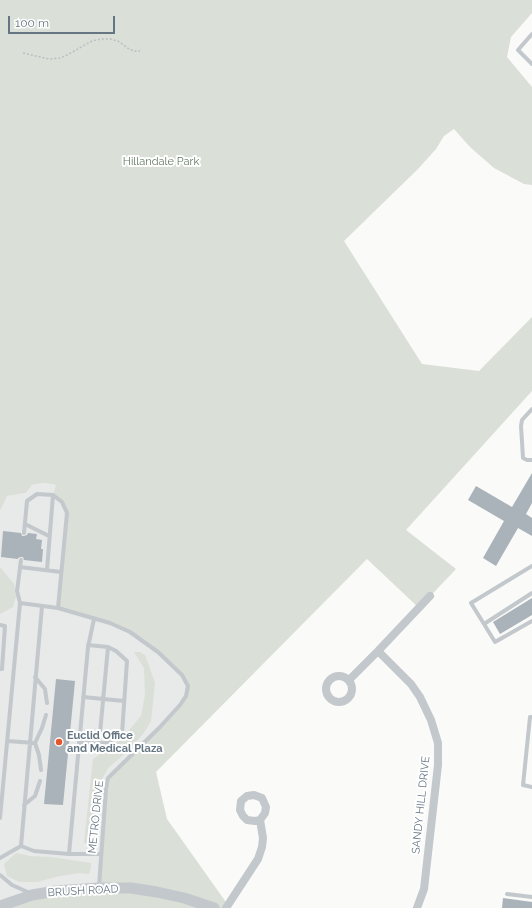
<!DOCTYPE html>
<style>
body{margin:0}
#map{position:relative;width:532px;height:908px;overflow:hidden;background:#fafaf8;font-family:Raleway,sans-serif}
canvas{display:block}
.scale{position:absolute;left:8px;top:16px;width:107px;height:18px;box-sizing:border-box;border:2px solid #657683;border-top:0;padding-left:5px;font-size:12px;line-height:14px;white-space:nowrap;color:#657683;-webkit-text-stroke:3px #fff;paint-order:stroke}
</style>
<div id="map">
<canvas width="532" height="908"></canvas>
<div class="scale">100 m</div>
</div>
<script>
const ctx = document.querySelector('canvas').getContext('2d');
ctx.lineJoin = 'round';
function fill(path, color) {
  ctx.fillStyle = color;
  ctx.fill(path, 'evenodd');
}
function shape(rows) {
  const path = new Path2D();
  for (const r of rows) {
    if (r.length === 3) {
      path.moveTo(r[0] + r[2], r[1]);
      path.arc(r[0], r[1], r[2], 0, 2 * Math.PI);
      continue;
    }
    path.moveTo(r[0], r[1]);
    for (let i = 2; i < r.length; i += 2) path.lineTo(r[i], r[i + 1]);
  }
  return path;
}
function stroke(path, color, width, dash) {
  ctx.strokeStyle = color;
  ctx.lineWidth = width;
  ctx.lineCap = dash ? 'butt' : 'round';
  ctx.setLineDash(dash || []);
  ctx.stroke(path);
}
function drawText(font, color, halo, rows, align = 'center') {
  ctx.font = font + ' Raleway,sans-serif';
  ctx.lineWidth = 4;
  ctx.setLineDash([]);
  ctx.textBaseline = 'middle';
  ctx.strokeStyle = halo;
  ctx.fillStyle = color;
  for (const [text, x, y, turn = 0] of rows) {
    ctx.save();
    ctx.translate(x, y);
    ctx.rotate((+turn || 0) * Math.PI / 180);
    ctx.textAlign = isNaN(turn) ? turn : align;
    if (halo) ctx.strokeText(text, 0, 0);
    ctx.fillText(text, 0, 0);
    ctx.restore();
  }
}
fill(shape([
 [43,483,56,485,130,632,158,652,182,675,188,686,186,696,99,888,0,906,0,511,6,496,26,493,32,485]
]), '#e8e9e9');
fill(shape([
 [0,0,532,0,532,13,511,37,507,57,532,87,532,185,524,184,494,168,470,147,454,129,444,136,436,149,418,169,344,241,422,364,479,371,532,317,532,391,406,530,456,569,419,608,367,559,156,772,167,819,228,905,226,908,0,908,0,906,99,887,108,778,180,705,188,686,182,675,158,652,130,632,110,623,58,608,67,513,62,502,53,495,56,485,43,483,32,485,26,493,7,496,0,511],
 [0,567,14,584,16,597,13,607,0,614],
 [134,652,140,652,145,655,155,683,151,721,143,734,121,757,108,768,100,783,95,808,95,834,91,844,84,843,93,759,110,747,125,735,141,716,145,695,144,668],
 [16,853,30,856,51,857,91,863,91,868,89,874,80,873,60,876,37,882,19,882,7,876,4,864]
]), '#dadfd7');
fill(shape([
 [532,473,532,503,526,514,532,518,532,536,518,528,496,566,483,558,504,521,468,500,476,486,512,507],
 [3,531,21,533,22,536,24,536,27,535,28,533,37,534,36,539,42,540,41,549,43,549,42,562,24,560,23,557,21,557,18,558,18,559,1,557],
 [532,598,532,615,500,634,493,622],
 [56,679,75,681,63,805,44,804],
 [503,898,532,902,532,908,502,908]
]), '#aab3b9');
stroke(shape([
 [23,53,49,59,60,58,67,55,92,41,101,39,110,39,118,41,129,49,134,51,140,51]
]), '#bbbfc2', 1.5, [2, 2]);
stroke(shape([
 [532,34,518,50,532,64],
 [532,409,522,420,521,426,523,458,527,460,532,460],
 [25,524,49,536],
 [24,533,27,501,37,494,53,495,62,502,67,513,58,608],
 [20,567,61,572],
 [47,570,53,495],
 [532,593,484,624,495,642,532,621],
 [20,603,58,608,110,623,130,632,158,652,182,675,188,686,186,696,180,705,160,727,108,778,106,789,99,886],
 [42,606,21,846,34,851,69,854],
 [94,619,88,647,69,854,101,854],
 [484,624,471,603,532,566],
 [0,625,5,626,2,669,0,669],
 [35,677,45,689,47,703],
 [83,697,124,701],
 [532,717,530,717,523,785,532,787],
 [7,741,35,743,39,755,41,770],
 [79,742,99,744,108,742,122,734,127,661,116,651,108,647,88,645],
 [35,743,42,728,46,715],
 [99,744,108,647],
 [24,805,35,796,40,781],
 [0,818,20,603,17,591,21,560],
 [0,858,21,846],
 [0,875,12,885,30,893],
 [507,894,532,897]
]), '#c3c8cc', 4);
stroke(shape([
 [378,651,411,684,420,697,431,720,438,743,438,765,424,889,417,908],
 [339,689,13],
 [349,680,378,651,430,596],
 [226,908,258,859,262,847,263,838,260,820,265,813,266,807,262,798,254,795,247,796,241,801,240,810,243,816,247,820,255,821,260,820]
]), '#c3c8cc', 8);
stroke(shape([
 [0,906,32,895,56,891,99,888,131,888,157,892,184,898,214,908]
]), '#c3c8cc', 11);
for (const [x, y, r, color] of [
 [59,742,4,"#e4572e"]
]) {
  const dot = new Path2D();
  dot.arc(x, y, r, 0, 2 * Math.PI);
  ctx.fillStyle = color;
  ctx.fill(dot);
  stroke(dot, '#fff', 1.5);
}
drawText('11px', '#687a64', '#fff', [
 ["Hillandale Park",161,162]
]);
drawText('bold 11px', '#657683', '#fff', [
 ["Euclid Office",67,736],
 ["and Medical Plaza",67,749]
], 'left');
drawText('11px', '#657683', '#fff', [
 ["SANDY HILL DRIVE",421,805,-84],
 ["METRO DRIVE",96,817,-84],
 ["BRUSH ROAD",83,891,-3]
]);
</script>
